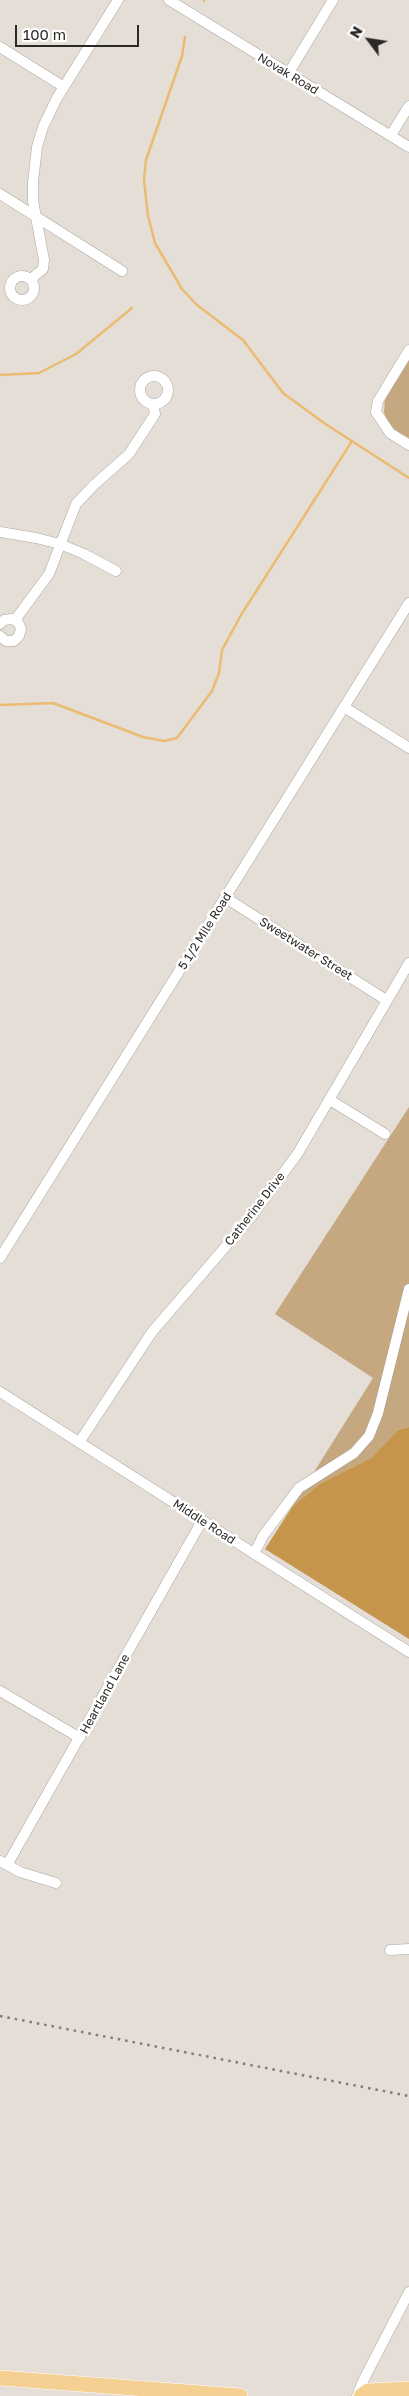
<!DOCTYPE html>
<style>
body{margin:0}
#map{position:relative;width:409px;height:2396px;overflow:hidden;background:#e4ded7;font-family:"Golos Text",sans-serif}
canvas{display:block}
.north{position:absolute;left:344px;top:15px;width:50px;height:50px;-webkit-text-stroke:4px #fff;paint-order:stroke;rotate:301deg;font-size:14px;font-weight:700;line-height:20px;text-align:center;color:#2b2926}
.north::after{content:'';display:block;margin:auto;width:18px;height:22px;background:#2b2926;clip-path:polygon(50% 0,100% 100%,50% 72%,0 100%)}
.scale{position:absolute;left:15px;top:25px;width:124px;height:22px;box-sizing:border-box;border:2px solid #2b2926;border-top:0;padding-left:6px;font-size:15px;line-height:18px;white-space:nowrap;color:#2b2926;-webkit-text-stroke:4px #fff;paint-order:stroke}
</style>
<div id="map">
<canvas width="409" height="2396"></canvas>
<div class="north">N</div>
<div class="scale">100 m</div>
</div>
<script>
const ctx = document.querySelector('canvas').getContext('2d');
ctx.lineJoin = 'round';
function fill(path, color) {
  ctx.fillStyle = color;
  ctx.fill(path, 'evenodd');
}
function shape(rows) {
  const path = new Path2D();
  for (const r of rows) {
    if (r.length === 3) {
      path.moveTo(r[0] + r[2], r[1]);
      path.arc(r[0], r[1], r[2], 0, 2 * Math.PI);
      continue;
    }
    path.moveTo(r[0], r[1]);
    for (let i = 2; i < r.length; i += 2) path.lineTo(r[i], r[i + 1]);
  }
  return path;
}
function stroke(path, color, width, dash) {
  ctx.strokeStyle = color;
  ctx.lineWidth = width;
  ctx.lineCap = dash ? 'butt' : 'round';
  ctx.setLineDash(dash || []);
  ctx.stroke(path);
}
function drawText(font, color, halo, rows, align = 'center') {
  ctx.font = font + ' "Golos Text",sans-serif';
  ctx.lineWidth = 5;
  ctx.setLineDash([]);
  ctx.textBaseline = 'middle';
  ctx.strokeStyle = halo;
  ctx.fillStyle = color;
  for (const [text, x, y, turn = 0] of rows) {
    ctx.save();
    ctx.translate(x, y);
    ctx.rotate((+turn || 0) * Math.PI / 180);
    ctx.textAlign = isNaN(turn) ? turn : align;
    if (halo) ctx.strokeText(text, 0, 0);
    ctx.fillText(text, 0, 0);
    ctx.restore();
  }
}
fill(shape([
 [409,360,409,438,395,430,387,420,384,412,385,398],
 [409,1107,409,1427,398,1430,371,1458,321,1483,292,1507,373,1378,275,1314]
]), '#c5a880');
fill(shape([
 [409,1427,409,1639,265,1549,292,1507,321,1483,371,1458,398,1430]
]), '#c5954c');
stroke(shape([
 [204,1,204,0],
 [185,37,182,56,146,160,144,180,148,216,155,243,182,289,197,305,243,340,283,393,324,423,409,478],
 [0,375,39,373,76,354,132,308],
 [0,705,53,703,143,737,164,741,177,738,212,691,219,673,222,650,241,615,352,441]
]), '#ecbb72', 2.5);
const minor = shape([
 [169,0,409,147],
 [0,47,64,87],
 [288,74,333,0],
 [391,135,409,106],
 [0,194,122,271],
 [22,288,12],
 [31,279,43,269,44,260,33,201,33,182,37,147,43,127,57,98,118,0],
 [409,350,378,401,376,412,390,433,409,445],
 [154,390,14],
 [0,532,36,538,60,544,84,554,116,571],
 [15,620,49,574,76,504,94,485,129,454,155,414,153,404],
 [0,624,4,620,12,619,18,622,21,629,19,636,14,641,6,641,0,636],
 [344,707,409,748],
 [226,898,386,1000],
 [330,1100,385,1134],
 [0,1258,409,603],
 [0,1392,409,1652],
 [80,1441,152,1332,251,1217,298,1153,409,963],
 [254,1554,263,1536,299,1488,354,1453,369,1436,378,1413,409,1289],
 [0,1691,80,1738],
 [0,1861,20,1872,56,1883],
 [7,1865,202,1521],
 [390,1950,409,1949],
 [357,2396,364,2379,409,2292]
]);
const primary = shape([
 [0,2378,240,2396],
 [361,2396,368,2391,409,2389]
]);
stroke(minor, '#aba69f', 11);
stroke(primary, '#fff', 16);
stroke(minor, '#fff', 10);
stroke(primary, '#f5d092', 15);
stroke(shape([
 [0,2016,409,2096]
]), '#807c78', 2.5, [2.5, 5]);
drawText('12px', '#2b2926', '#fff', [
 ["Novak Road",288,74,31],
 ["5 1/2 Mile Road",205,931,-58],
 ["Sweetwater Street",306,949,32],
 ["Catherine Drive",255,1209,-52],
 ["Middle Road",204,1522,33],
 ["Heartland Lane",105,1694,-61]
]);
</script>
